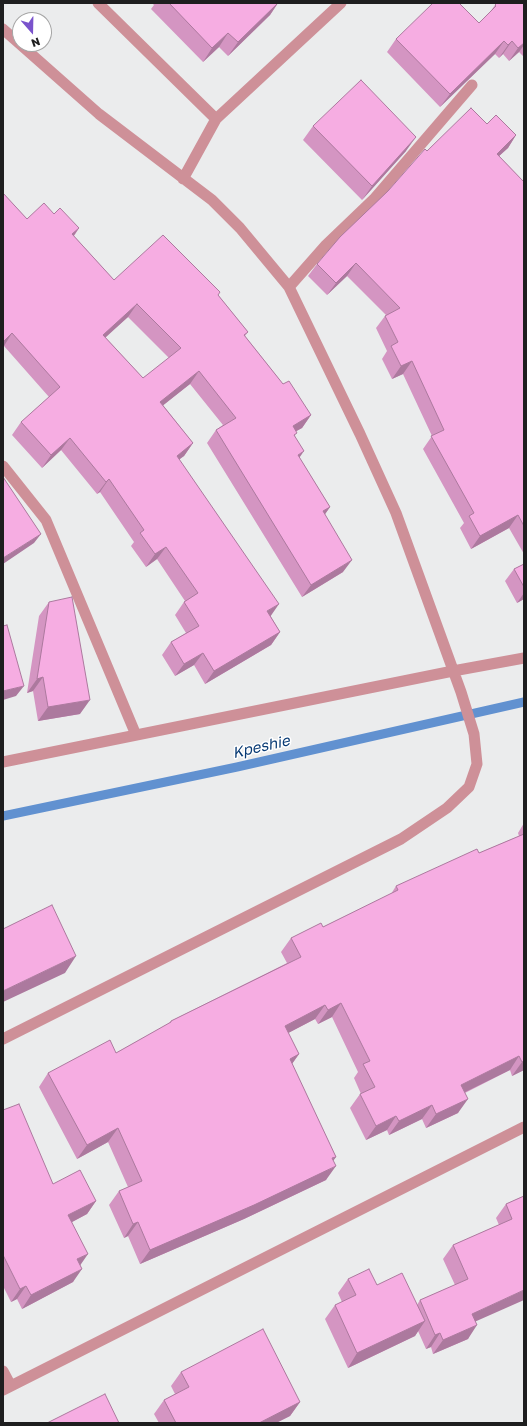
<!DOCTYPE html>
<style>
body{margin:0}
#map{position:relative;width:527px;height:1426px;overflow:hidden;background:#ebeced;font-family:"Golos Text",sans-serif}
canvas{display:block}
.frame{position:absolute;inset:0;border:4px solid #1e1e1f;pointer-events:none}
.north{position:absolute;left:12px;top:12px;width:40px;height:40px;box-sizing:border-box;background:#fff;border:1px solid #a5a5a5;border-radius:50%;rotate:160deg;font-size:11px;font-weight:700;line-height:16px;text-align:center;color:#1e1e1f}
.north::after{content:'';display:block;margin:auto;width:14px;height:18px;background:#7a53cc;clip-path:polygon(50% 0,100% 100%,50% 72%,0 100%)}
</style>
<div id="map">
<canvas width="527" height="1426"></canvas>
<div class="frame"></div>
<div class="north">N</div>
</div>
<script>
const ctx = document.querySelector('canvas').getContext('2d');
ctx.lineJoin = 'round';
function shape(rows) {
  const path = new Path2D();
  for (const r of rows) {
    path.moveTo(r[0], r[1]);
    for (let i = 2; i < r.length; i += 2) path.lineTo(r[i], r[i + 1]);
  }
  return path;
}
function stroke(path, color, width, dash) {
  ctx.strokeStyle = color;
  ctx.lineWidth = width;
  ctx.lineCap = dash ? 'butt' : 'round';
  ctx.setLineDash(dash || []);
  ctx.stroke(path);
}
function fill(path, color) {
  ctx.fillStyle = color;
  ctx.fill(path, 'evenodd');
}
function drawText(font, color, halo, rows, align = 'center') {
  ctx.font = font + ' "Golos Text",sans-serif';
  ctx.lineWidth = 3;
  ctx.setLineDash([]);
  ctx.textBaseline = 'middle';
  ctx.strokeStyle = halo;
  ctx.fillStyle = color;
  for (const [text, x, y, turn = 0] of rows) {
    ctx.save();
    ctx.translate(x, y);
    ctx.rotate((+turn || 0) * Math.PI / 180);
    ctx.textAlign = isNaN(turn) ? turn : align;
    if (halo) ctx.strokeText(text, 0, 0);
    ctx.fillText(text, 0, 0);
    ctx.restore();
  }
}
stroke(shape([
 [3,816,237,767,524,702]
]), '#6191d0', 9);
stroke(shape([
 [98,3,216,119,341,3],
 [3,29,99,114,212,200,240,228,289,287,360,434,396,513,461,692,474,734,477,764,469,787,447,808,401,839,3,1039],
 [183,179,216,119],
 [289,287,326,245,374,199,472,85],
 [3,466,46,520,136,735],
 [3,762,453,671,524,658],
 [3,1371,11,1386],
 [3,1390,524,1127]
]), '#ce9098', 11);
fill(shape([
 [152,3,278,3,270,15,228,56,219,47,203,62,151,9,154,5],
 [524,3,524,57,519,52,509,61,503,54,499,58,495,54,440,107,387,52,396,39,479,23,490,12,495,5],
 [487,124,516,135,508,148,499,156,524,182,524,554,509,528,471,549,460,528,464,523,423,449,432,436,403,374,392,379,382,359,387,351,376,328,385,316,386,315,347,276,327,295,308,276,317,264,427,151],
 [313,126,406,151,362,200,303,140],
 [3,193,27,219,54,214,79,228,74,236,114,280,218,295,248,332,245,336,283,384,311,415,302,428,296,431,295,436,299,457,330,507,325,514,343,572,302,597,207,443,216,430,223,425,190,384,163,405,193,443,184,456,179,459,280,632,271,645,205,684,194,665,175,676,162,655,171,642,186,633,175,615,184,602,185,601,157,559,146,567,131,546,134,542,100,492,97,494,61,450,42,468,12,435,21,422,49,397,4,346,3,347],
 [128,317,169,358,143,378,105,337],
 [524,564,524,599,517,603,505,581,514,569],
 [49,602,80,714,38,721,33,691,27,693,39,616],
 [524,823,524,1070,512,1076,510,1070,465,1093,458,1113,426,1128,422,1119,389,1135,387,1130,366,1140,350,1108,360,1094,361,1094,354,1078,358,1072,332,1017,318,1024,315,1019,288,1033,299,1054,292,1064,336,1157,333,1160,326,1180,244,1219,140,1264,128,1236,124,1238,109,1205,119,1191,128,1187,108,1142,77,1159,39,1087,48,1073,116,1053,168,1024,171,1021,287,963,281,952,291,938,323,927,391,894,396,886,479,853,519,836,518,833],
 [3,1110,53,1184,96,1201,87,1214,72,1222,80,1265,73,1282,22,1309,17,1299,11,1302,3,1286],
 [524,1196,476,1321,468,1339,433,1354,431,1347,426,1349,418,1331,415,1336,348,1368,325,1319,335,1305,342,1302,338,1293,348,1279,377,1285,417,1305,420,1300,455,1285,443,1259,453,1245,499,1225,496,1218,506,1204],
 [181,1372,300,1402,290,1416,276,1423,159,1423,154,1414,164,1400,175,1394,171,1386]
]), '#d495c2');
fill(shape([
 [275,3,278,3,270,15,228,56,238,42],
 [228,33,219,47,203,62,212,48],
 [504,41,495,54,440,107,450,94],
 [512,41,503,54,499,58,508,45],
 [524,43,524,45,519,52,509,61,518,48],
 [516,135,508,148,488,166,497,154],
 [416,137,406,151,362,200,372,186],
 [79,228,70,241,72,234],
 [356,263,347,276,327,295,336,283],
 [137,304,128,317,94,348,103,335],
 [12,333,4,346,3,347,3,342],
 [412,361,403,374,392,379,401,366],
 [199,371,190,384,151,415,160,402],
 [311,415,302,428,284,438,293,426],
 [70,438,61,450,42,468,51,455],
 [193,443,184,456,168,468,177,456],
 [304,451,295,464,298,455],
 [109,479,100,492,97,494,106,482],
 [330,507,321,520,323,511],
 [518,515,509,528,471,549,480,536],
 [41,534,34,543,3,564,3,558],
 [166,547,157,559,146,567,155,554],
 [352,560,343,572,302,597,311,585],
 [524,593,524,599,517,603],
 [279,604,270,617,267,611],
 [280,632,271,645,205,684,214,671],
 [203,653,194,665,175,676,184,664],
 [43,677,33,691,27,693,37,679],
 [24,686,16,696,3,700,3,691],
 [90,700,80,714,38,721,48,707],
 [76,956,65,973,3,1002,3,991],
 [341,1003,332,1017,318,1024,328,1010],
 [325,1005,315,1019,275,1040,285,1026],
 [299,1054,289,1068,290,1059],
 [519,1056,510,1070,451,1099,461,1085],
 [524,1061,524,1070,512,1076,522,1062],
 [468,1099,458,1113,426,1128,436,1114],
 [432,1105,422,1119,389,1135,399,1121],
 [396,1116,387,1130,366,1140,376,1126],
 [118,1128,108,1142,77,1159,87,1145],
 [336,1157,326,1171,336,1166,326,1180,244,1219,140,1264,150,1250],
 [96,1201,87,1214,59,1229,68,1215],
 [138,1222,128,1236,124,1238,133,1224],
 [88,1254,79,1267,77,1259],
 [82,1269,73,1282,22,1309,31,1295],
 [26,1286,17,1299,11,1302,20,1289],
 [524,1290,524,1300,463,1327,472,1314],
 [425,1321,415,1336,348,1368,357,1353],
 [477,1325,468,1339,433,1354,443,1340],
 [440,1333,431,1347,426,1349,435,1335],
 [300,1402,290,1416,276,1423,259,1423]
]), '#ac799e');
const building = shape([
 [169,3,278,3,238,42,228,33,212,48,169,3],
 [433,3,459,3,479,23,496,6,495,5,497,3,524,3,524,43,518,48,512,41,508,45,504,41,450,94,396,39,433,3],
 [361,80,416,137,372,186,313,126,361,80],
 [471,108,487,124,496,115,516,135,497,154,524,182,524,526,518,515,480,536,469,516,474,513,431,436,444,430,412,361,401,366,391,346,398,342,385,316,400,308,356,263,336,283,317,264,340,237,388,191,425,149,427,151,471,108],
 [3,193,27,219,44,203,54,214,60,208,79,228,72,234,114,280,163,235,220,292,218,295,248,332,244,335,283,384,289,381,311,415,293,426,297,433,294,435,304,451,298,455,330,507,323,511,352,560,311,585,216,430,236,418,199,371,160,402,193,443,177,456,279,604,267,611,280,632,214,671,203,653,184,664,171,642,199,626,184,602,198,593,166,547,155,554,140,533,144,530,109,479,106,482,70,438,51,455,21,422,60,387,12,333,3,342,3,193],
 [137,304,181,348,143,378,103,335,137,304],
 [3,477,41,534,3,558,3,477],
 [524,564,524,587,514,569,524,564],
 [72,597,90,700,48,707,43,677,37,679,49,602,72,597],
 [7,625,24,686,3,691,3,626,7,625],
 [524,834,524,1061,522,1062,519,1056,461,1085,468,1099,436,1114,432,1105,399,1121,396,1116,376,1126,360,1094,375,1087,363,1064,370,1061,341,1003,328,1010,325,1005,285,1026,299,1054,290,1059,336,1157,332,1158,336,1166,254,1205,150,1250,138,1222,133,1224,119,1191,142,1181,118,1128,87,1145,48,1073,110,1040,116,1053,171,1022,171,1021,301,957,291,938,321,923,323,927,398,890,396,886,477,849,479,853,524,834],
 [52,905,76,956,3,991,3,929,52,905],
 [19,1104,53,1184,80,1170,96,1201,68,1215,88,1254,77,1259,82,1269,31,1295,26,1286,20,1289,3,1255,3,1110,19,1104],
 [524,1196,524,1290,472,1314,477,1325,443,1340,440,1333,435,1335,420,1300,468,1279,453,1245,512,1219,506,1204,524,1196],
 [369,1269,377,1285,402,1273,425,1321,357,1353,335,1305,356,1295,348,1279,369,1269],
 [263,1329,300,1402,259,1423,176,1423,164,1400,189,1387,181,1372,263,1329],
 [105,1394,119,1423,47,1423,105,1394]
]);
fill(building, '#f6ade2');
stroke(building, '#ac799e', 1);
drawText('italic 15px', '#083a74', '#fff', [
 ["Kpeshie",261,747,-13]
]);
</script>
